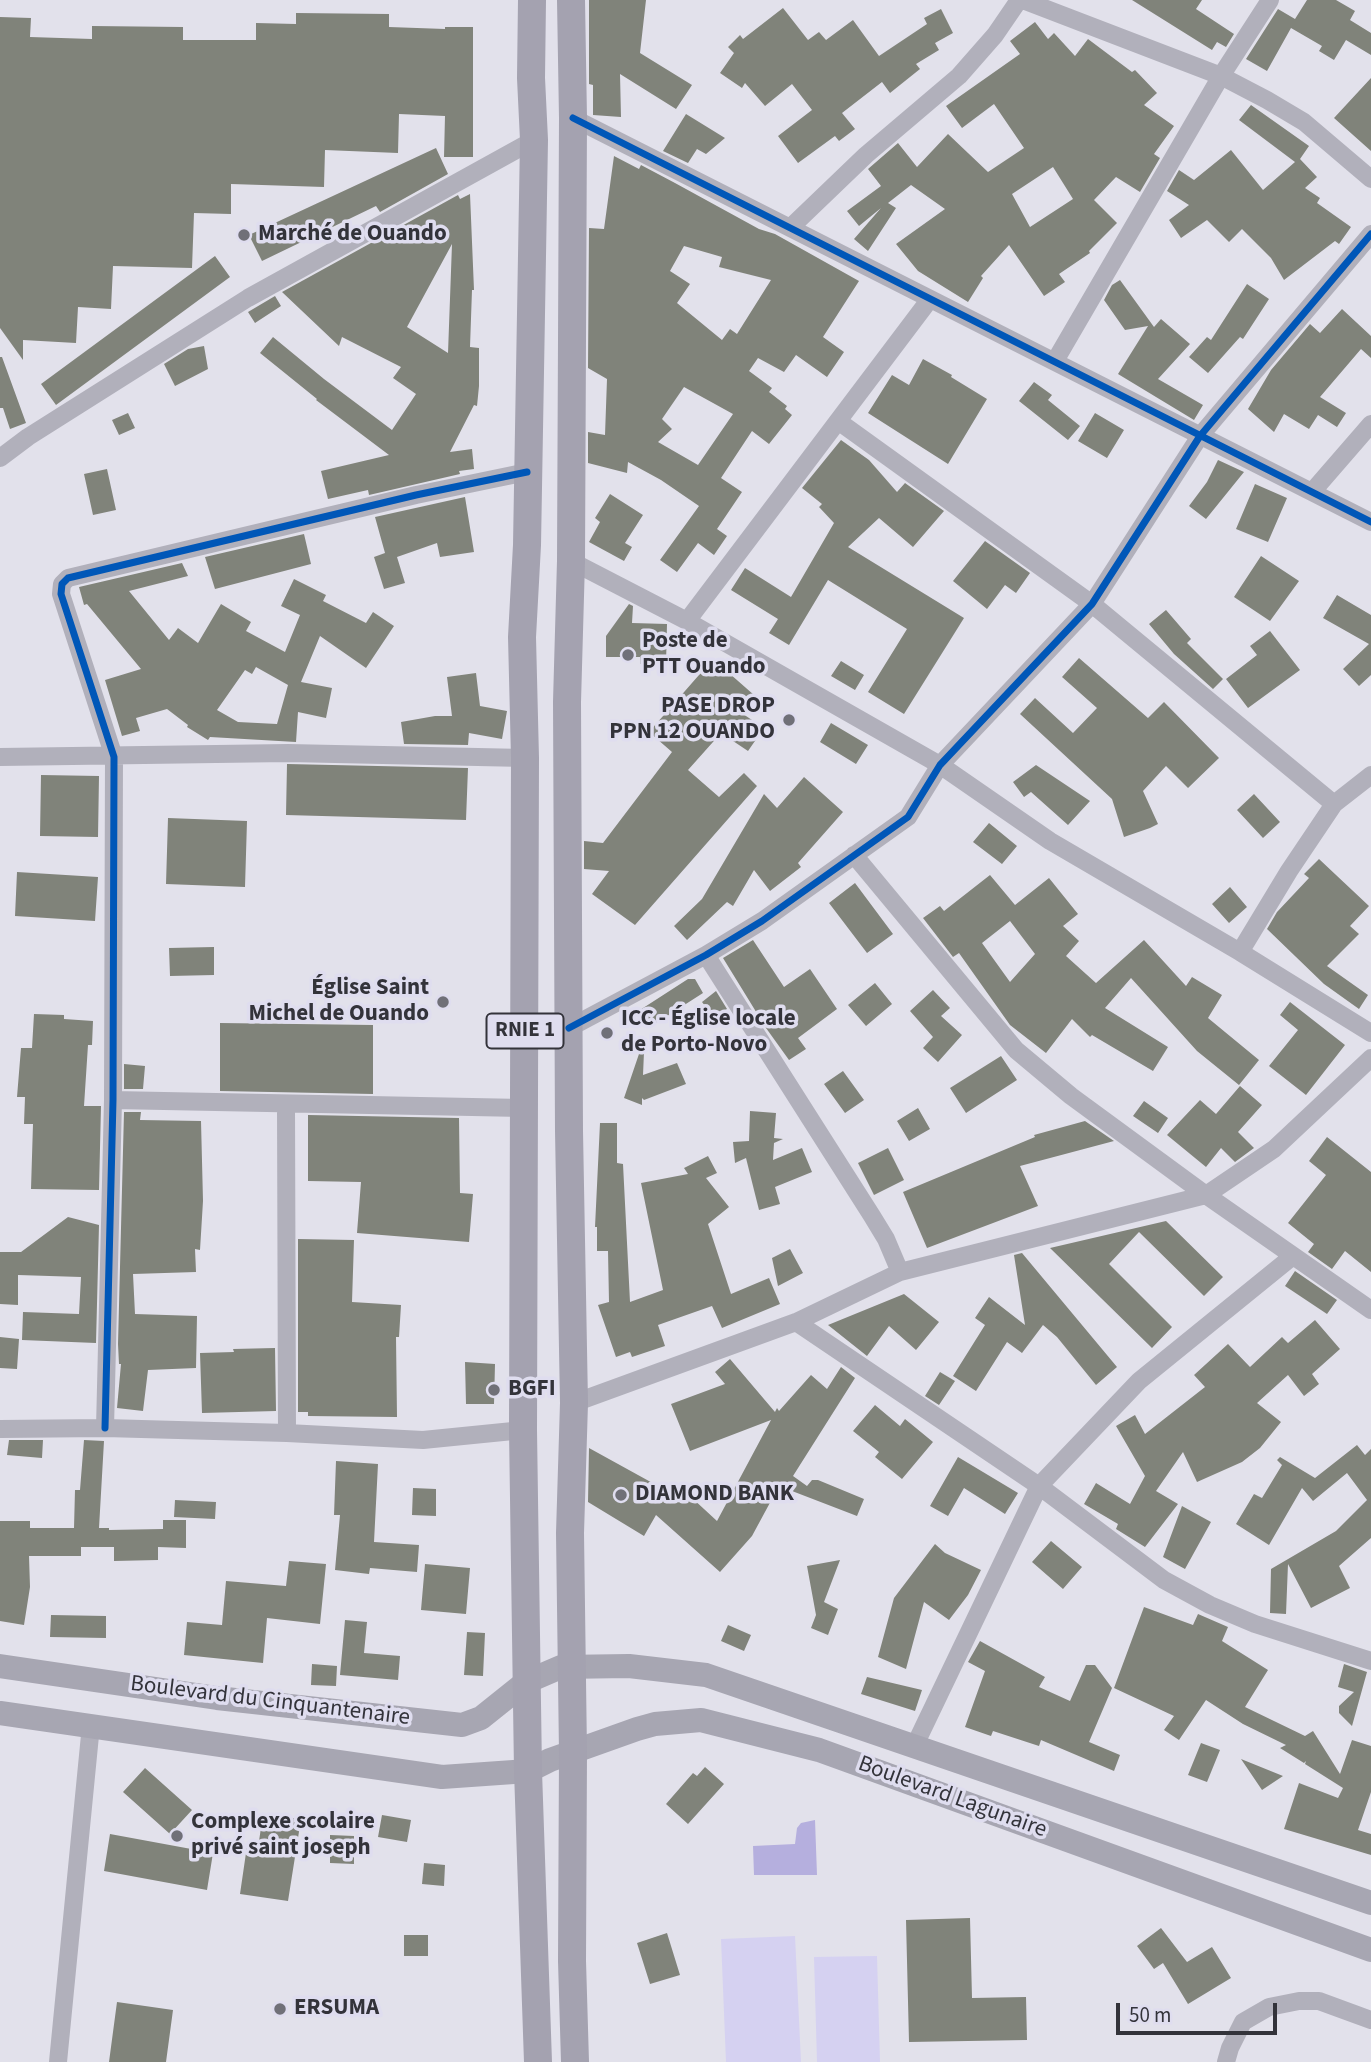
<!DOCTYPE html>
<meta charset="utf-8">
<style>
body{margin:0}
#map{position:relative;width:1371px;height:2062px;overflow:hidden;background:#e2e1eb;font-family:"Source Sans 3",sans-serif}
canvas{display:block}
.scale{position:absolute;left:1116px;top:2003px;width:161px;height:32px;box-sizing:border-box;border:4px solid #33333a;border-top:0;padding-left:9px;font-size:21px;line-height:24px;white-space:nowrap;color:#33333a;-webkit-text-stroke:5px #dfddef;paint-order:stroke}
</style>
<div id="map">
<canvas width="1371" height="2062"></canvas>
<div class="scale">50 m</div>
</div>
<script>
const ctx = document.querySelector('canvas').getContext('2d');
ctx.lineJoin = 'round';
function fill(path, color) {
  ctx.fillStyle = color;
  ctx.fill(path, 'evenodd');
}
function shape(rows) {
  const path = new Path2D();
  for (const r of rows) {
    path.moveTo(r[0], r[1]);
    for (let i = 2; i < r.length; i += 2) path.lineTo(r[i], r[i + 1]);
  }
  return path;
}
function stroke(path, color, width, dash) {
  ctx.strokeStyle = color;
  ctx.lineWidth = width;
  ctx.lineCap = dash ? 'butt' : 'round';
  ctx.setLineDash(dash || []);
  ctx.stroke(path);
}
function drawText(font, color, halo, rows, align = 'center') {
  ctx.font = font + ' "Source Sans 3",sans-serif';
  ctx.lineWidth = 7;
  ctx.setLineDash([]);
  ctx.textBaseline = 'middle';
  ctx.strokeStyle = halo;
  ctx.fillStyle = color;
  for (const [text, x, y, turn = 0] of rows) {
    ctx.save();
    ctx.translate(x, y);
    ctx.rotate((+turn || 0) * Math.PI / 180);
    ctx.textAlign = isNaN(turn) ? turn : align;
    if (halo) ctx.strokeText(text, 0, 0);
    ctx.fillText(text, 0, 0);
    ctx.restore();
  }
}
fill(shape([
 [795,1936,801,2062,726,2062,721,1939],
 [877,1956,880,2062,817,2062,814,1957]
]), '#d5d1f1');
fill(shape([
 [815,1820,817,1875,754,1875,753,1846,795,1844,797,1828,801,1823]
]), '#b5afde');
fill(shape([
 [589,0,646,0,640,53,692,85,676,109,620,74,621,117,593,115,593,85,589,84],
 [1132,0,1202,0,1196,9,1234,34,1226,47,1217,42,1212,50],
 [1307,0,1336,0,1355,11,1350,20,1371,33,1371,55,1346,40,1334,60,1319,51,1322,46,1291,28,1267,71,1246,59,1278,9,1295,19],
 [783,8,808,40,819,32,826,40,853,20,879,56,927,24,924,18,941,9,953,33,935,43,939,50,916,64,920,69,890,93,882,82,842,113,855,129,839,141,835,136,798,163,778,136,812,110,792,84,765,106,745,83,742,88,720,73,734,53,728,47,740,35,743,39],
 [296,13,389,14,389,27,445,29,445,27,473,27,473,157,444,157,445,116,399,114,398,153,325,150,324,187,231,184,231,214,194,213,192,268,113,266,111,309,78,307,76,343,23,340,23,360,0,328,0,17,31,18,30,37,92,39,92,26,183,27,183,40,256,40,256,23,296,24],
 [1035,22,1048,39,1054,33,1075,56,1088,39,1132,72,1135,70,1157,93,1144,105,1174,126,1154,154,1160,158,1140,192,1116,177,1094,200,1117,223,1089,251,1090,253,1059,274,1065,282,1044,296,1009,245,981,276,983,278,968,302,918,271,896,244,945,209,911,185,888,203,896,208,868,251,854,239,881,208,859,226,847,211,881,186,868,169,898,143,917,167,948,134,988,172,1024,148,994,104,962,128,946,106,1020,54,1010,41],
 [1053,167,1073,199,1030,227,1012,194],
 [1371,78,1371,151,1334,118],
 [1251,105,1309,146,1300,159,1317,177,1305,188,1320,198,1317,203,1351,227,1339,244,1335,241,1284,280,1271,258,1242,229,1229,242,1207,220,1181,238,1169,220,1189,205,1167,191,1179,170,1194,180,1231,150,1263,190,1295,162,1239,120],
 [686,114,725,138,706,154,697,149,688,163,663,151],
 [436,148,448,174,380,212,376,206,262,261,249,235],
 [614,156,639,169,641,165,675,183,759,229,775,234,859,281,823,337,844,352,827,377,796,355,784,372,758,358,749,371,772,388,769,392,787,406,785,409,792,415,769,444,752,431,721,478,742,492,717,529,727,536,714,555,698,543,677,572,660,560,699,506,661,480,628,462,627,473,588,463,588,432,605,435,607,379,588,368,589,228,604,229],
 [684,246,722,257,719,267,771,280,737,334,730,329,722,340,677,303,690,284,670,271],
 [684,387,733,414,698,465,658,442,672,429,662,419],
 [470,194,474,290,472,290,470,347,479,348,479,386,477,406,474,405,450,452,472,449,474,469,459,471,460,474,369,495,368,490,328,499,321,471,389,455,316,400,317,399,260,353,273,337,324,379,392,430,416,394,393,378,401,367,342,337,339,346,282,292,458,195,460,199],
 [452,244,448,353,407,327],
 [215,256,230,277,56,405,41,384],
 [1120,280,1154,327,1161,319,1190,344,1158,379,1203,405,1194,420,1118,374,1148,326,1125,330,1104,300,1112,285],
 [1247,284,1269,299,1243,339,1240,337,1208,373,1189,357,1207,337,1211,340],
 [275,296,281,306,255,323,248,312],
 [1342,309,1371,336,1371,358,1361,349,1320,397,1346,413,1337,427,1318,415,1309,429,1284,414,1274,432,1248,409,1271,370,1310,324,1320,333],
 [204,346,208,369,175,386,164,364,188,349],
 [0,357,2,357,26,423,10,429,3,408,0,408],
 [923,359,952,375,951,377,987,399,948,464,868,413,892,375,909,385],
 [1034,382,1052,395,1048,400,1080,426,1068,440,1019,401],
 [128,413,135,428,119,435,112,420],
 [1095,413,1124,430,1107,458,1078,441],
 [841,440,869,460,897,492,905,483,944,511,913,547,879,518,848,547,964,618,904,714,868,692,907,629,828,580,789,645,769,633,778,619,731,590,745,568,791,597,834,523,819,507,822,504,802,488],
 [1218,460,1244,472,1206,519,1189,506,1207,482],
 [107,469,116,510,93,515,84,474],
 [1255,484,1287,498,1268,542,1236,529],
 [610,494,643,515,625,543,632,547,624,561,589,542,600,522,595,518],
 [465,497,474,552,440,557,437,543,397,557,405,583,384,589,374,557,385,553,375,517],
 [304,534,311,564,215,589,205,557],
 [985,541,1030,573,1016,593,1005,585,987,609,953,581],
 [1261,556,1299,581,1270,621,1234,597],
 [182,563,188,576,129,591,169,640,178,628,198,643,221,604,251,622,246,631,285,652,300,615,281,606,294,579,326,595,323,601,366,623,373,612,394,626,366,668,320,636,301,682,332,688,326,718,298,712,296,742,210,737,208,740,187,727,188,725,167,709,136,718,140,731,122,736,105,680,141,669,87,604,84,605,79,587],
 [256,667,288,685,277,724,238,722,217,710,245,670,252,674],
 [1337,595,1371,615,1371,675,1359,686,1343,669,1369,644,1323,618],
 [629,604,633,606,632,623,667,624,666,664,640,664,640,657,606,657,606,636],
 [1166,610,1191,639,1187,643,1223,679,1213,689,1174,654,1149,624],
 [1270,631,1300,670,1248,708,1226,679,1257,655,1250,646],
 [1079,658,1148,718,1164,702,1219,758,1188,788,1166,766,1143,791,1158,824,1150,828,1124,837,1112,799,1020,714,1035,698,1073,733,1097,708,1062,677],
 [713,659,754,695,740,712,764,728,748,751,721,733,688,770,719,797,744,773,757,786,635,925,592,894,609,871,584,869,584,841,603,843,672,752,649,732],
 [841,661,864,675,855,690,831,676],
 [476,673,480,706,507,711,502,739,469,733,468,745,404,744,401,722,435,716,452,716,447,677],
 [831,723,868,745,856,764,820,742],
 [287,764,468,768,466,820,286,815],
 [1036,765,1090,801,1068,825,1031,792,1024,797,1013,782],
 [41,775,99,776,98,837,40,836],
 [804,777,843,812,798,863,801,867,770,891,754,870,733,906,727,902,687,940,674,926,702,899,764,794,777,808],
 [1254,794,1280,822,1263,838,1237,810],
 [168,818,247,821,245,887,166,884],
 [989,823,1017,846,1002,864,973,842],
 [1319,859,1369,906,1350,926,1359,934,1327,966,1368,995,1359,1009,1324,984,1267,929,1277,912,1309,878,1304,874],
 [17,872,98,877,95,921,15,916],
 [990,875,1015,905,1049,878,1078,914,1063,926,1079,941,1066,956,1096,983,1144,940,1186,986,1192,977,1222,995,1208,1018,1259,1060,1239,1085,1197,1051,1131,978,1105,1008,1168,1047,1153,1071,1092,1035,1090,1037,1072,1019,1046,1053,1010,1025,959,953,953,957,923,918,940,906,944,911],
 [1010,921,1035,954,1010,982,982,943],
 [855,883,893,934,867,953,829,903],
 [1230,887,1247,907,1229,923,1212,904],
 [753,940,784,987,810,969,837,1009,798,1038,806,1049,789,1060,766,1028,723,958],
 [214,947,214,975,170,976,169,948],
 [688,979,695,979,703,993,650,1027,640,1010],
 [875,983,892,1004,866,1026,848,1005],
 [933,990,950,1008,941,1016,962,1035,938,1062,923,1048,933,1037,910,1011],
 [716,991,727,1009,714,1018,702,1002],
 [1290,1002,1345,1045,1306,1095,1269,1066,1298,1030,1280,1015],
 [34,1014,64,1015,64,1019,93,1021,92,1045,88,1045,84,1106,101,1106,99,1190,31,1189,33,1124,24,1124,25,1097,17,1097,21,1048,32,1048],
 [220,1023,373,1025,373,1094,220,1091],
 [640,1051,644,1052,643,1075,677,1063,686,1084,644,1100,642,1098,642,1105,624,1098],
 [1001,1056,1017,1080,966,1113,950,1088],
 [124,1064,145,1066,143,1089,124,1089],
 [843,1071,864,1100,845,1113,824,1084],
 [1240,1086,1262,1105,1238,1132,1254,1148,1235,1162,1221,1148,1206,1167,1167,1135,1200,1100,1216,1114],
 [1144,1101,1168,1118,1158,1133,1133,1116],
 [918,1108,930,1129,909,1141,897,1121],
 [750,1111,776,1113,774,1138,783,1139,774,1143,773,1160,802,1148,812,1172,775,1187,780,1204,759,1210,746,1158,735,1163,733,1142,749,1141],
 [124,1112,141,1112,140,1120,201,1121,203,1201,200,1250,195,1249,196,1272,133,1274,135,1314,197,1316,196,1368,148,1370,143,1411,117,1408,121,1364,119,1364,118,1344],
 [308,1115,459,1118,460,1193,473,1194,469,1242,357,1233,361,1182,308,1181],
 [1085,1121,1114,1141,1020,1166,1038,1206,927,1248,903,1192,1035,1137,1034,1135],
 [600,1123,617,1123,617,1163,623,1164,630,1302,663,1290,641,1183,688,1174,684,1168,708,1156,717,1173,706,1178,729,1207,708,1224,731,1294,769,1278,780,1304,722,1328,712,1306,658,1325,665,1346,632,1357,630,1352,616,1357,598,1305,609,1302,608,1251,597,1251,597,1227,595,1227],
 [1327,1137,1371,1172,1371,1272,1345,1251,1332,1269,1308,1252,1314,1244,1288,1223,1326,1175,1309,1161],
 [888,1148,904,1180,874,1195,858,1163],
 [68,1217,99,1225,96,1343,22,1340,23,1312,79,1314,81,1277,18,1275,18,1305,0,1304,0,1252,21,1252],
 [1166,1221,1223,1277,1204,1296,1139,1232,1109,1264,1172,1327,1152,1348,1050,1248],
 [298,1239,354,1240,352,1302,401,1305,399,1337,396,1337,397,1417,308,1416,308,1412,298,1412],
 [790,1249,803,1273,778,1286,772,1258],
 [1022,1253,1117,1367,1096,1385,1057,1337,1043,1325,1022,1353,1007,1342,976,1391,953,1376,985,1325,975,1318,989,1297,1025,1325,1014,1255],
 [1295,1271,1337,1300,1327,1314,1285,1286],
 [904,1294,939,1322,916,1350,889,1326,867,1356,828,1325],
 [1315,1320,1340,1349,1312,1374,1319,1384,1304,1396,1288,1375,1257,1403,1281,1422,1260,1448,1242,1462,1197,1482,1183,1452,1156,1491,1178,1504,1145,1547,1116,1529,1118,1524,1084,1504,1096,1483,1130,1504,1145,1476,1116,1426,1135,1415,1145,1434,1205,1387,1194,1375,1228,1344,1250,1367,1282,1337,1288,1343],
 [0,1337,19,1339,17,1369,0,1368],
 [275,1348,276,1411,202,1413,200,1353,234,1352,233,1349],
 [730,1359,775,1412,777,1408,779,1411,811,1375,827,1389,841,1367,855,1378,793,1476,807,1486,812,1480,818,1480,864,1499,857,1516,779,1486,752,1536,720,1572,656,1515,644,1536,588,1502,589,1448,687,1502,691,1497,717,1521,771,1420,690,1451,671,1404,725,1384,715,1372],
 [465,1362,495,1364,494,1404,466,1404],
 [940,1372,955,1381,939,1405,925,1396],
 [875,1405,900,1426,905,1419,933,1442,902,1479,875,1457,879,1452,853,1431],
 [9,1440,43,1440,42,1458,7,1455],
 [84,1440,104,1441,99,1528,109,1528,109,1530,163,1529,163,1520,186,1520,186,1548,158,1547,158,1560,114,1561,114,1547,81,1547,81,1556,29,1556,30,1587,24,1625,0,1621,0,1521,30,1521,30,1528,74,1528,75,1490,80,1490],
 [1357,1445,1365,1455,1371,1449,1371,1538,1339,1566,1350,1588,1311,1608,1288,1564,1286,1614,1270,1613,1271,1569,1336,1531,1367,1500,1347,1473,1313,1501,1302,1488,1269,1545,1236,1524,1254,1494,1262,1498,1282,1465,1277,1460,1280,1457,1315,1478],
 [958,1457,1018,1493,1005,1514,964,1488,948,1516,930,1506],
 [336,1461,378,1464,374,1542,419,1545,417,1572,370,1568,369,1574,335,1570,340,1515,334,1515],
 [413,1488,436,1489,436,1516,412,1515],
 [175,1500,216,1502,215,1519,174,1517],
 [1182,1506,1211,1522,1185,1569,1163,1557],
 [1051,1541,1082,1567,1063,1589,1032,1562],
 [935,1544,945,1553,981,1570,968,1595,949,1620,924,1602,906,1669,878,1657,894,1598],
 [840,1560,824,1602,838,1609,828,1635,811,1628,816,1615,807,1566],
 [289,1561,326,1564,320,1624,267,1618,263,1663,184,1655,187,1622,222,1625,226,1581,286,1586],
 [425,1564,470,1568,466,1614,421,1610],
 [1144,1607,1193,1625,1198,1614,1228,1627,1222,1641,1268,1670,1245,1707,1305,1736,1313,1731,1340,1774,1352,1740,1371,1746,1371,1792,1358,1830,1371,1834,1371,1855,1284,1829,1299,1783,1338,1798,1343,1788,1305,1764,1306,1761,1304,1763,1280,1748,1286,1745,1243,1724,1206,1700,1179,1740,1164,1730,1174,1716,1114,1688],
 [51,1615,106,1616,106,1638,50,1637],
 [345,1620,367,1622,364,1653,400,1656,398,1680,340,1675],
 [728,1625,751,1635,744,1651,721,1641],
 [467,1632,485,1633,483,1676,464,1675],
 [980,1641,1045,1677,1039,1687,1070,1701,1086,1665,1095,1665,1112,1688,1089,1742,1120,1755,1114,1771,1041,1740,1039,1746,993,1731,991,1736,965,1727,985,1671,968,1662],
 [312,1664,337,1666,336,1686,311,1685],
 [1344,1664,1367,1672,1352,1726,1339,1713,1339,1706,1354,1692,1338,1687],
 [867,1677,922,1690,915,1711,861,1694],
 [1201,1743,1220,1750,1207,1782,1188,1775],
 [1241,1759,1283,1776,1262,1790],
 [705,1767,724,1784,688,1824,666,1804,693,1773,697,1776],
 [145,1768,192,1810,170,1834,123,1792],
 [263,1814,301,1819,288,1901,240,1894,247,1846,258,1848],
 [382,1815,411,1820,407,1842,378,1837],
 [110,1834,213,1853,207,1890,104,1871],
 [330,1835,354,1836,354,1864,330,1863],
 [424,1863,445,1865,444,1886,422,1884],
 [970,1918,972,1998,1026,1997,1027,2040,909,2042,906,1920],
 [1161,1928,1187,1962,1212,1947,1231,1978,1188,2004,1163,1963,1154,1969,1137,1946],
 [667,1933,680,1975,650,1984,637,1943],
 [404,1935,428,1935,428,1956,404,1956],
 [117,2002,173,2010,166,2062,109,2062]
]), '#80837a');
stroke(shape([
 [1023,0,1221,76,1267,100,1304,122,1371,179],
 [573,118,1371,522],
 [791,227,866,155,959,76,995,35,1019,0],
 [1055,361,1221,76,1270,0],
 [838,421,1092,604,1334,804],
 [0,458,28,437,248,298,534,140],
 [1312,492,1371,424],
 [571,561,687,621,940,765,1050,841,1240,952,1371,1033],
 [687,621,930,299],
 [0,757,288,753,525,758],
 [854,855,1016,1050,1071,1096,1206,1195,1371,1310],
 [1240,952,1289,871,1334,804,1371,775],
 [706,955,872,1216,886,1239,900,1272],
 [569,1028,706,955,762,921,908,817,940,765,1092,604,1200,436,1371,234],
 [113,1100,523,1108],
 [286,1105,287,1433],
 [796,1322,1039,1486,1164,1580,1210,1605,1255,1624,1371,1661],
 [574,1403,796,1322,900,1272,1206,1195,1274,1149,1371,1058],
 [105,1428,113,1100,114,757,61,594,62,584,68,578,416,495,527,472],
 [0,1429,105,1428,287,1433,423,1440,523,1430],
 [914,1747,1039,1486,1139,1381,1293,1256],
 [58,2062,91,1725],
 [1226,2062,1230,2048,1243,2022,1269,2007,1299,2001,1319,2001,1371,2020]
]), '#b1b0bb', 18);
stroke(shape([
 [0,1666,217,1698,462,1725,481,1718,526,1682,561,1667,629,1666,706,1675,1371,1903],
 [0,1713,442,1777,528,1771,550,1760,637,1729,655,1724,701,1720,819,1750,1371,1950]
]), '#a7a6b2', 24);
stroke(shape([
 [532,0,531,78,534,140,527,545,522,637,525,758,523,1430,528,1771,538,2062],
 [571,0,573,118,571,561,567,702,569,1131,574,1403,570,1533,573,1753,572,1961,575,2062]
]), '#a4a2b0', 28);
stroke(shape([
 [573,118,1371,522],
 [569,1028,706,955,762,921,908,817,940,765,1092,604,1200,436,1371,234],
 [105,1428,113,1100,114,757,61,594,62,584,68,578,416,495,527,472]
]), '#0057b8', 7);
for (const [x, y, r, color] of [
 [244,235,7,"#707078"],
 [628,655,7,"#707078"],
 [789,720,7,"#707078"],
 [443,1002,7,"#707078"],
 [607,1033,7,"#707078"],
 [494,1390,7,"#707078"],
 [621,1495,7,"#707078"],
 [177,1836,7,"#707078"],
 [280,2009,7,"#707078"]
]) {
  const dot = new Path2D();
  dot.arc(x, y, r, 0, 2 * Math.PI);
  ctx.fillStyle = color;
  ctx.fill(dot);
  stroke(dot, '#dfddef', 2.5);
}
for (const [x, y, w] of [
 [525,1031,77]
]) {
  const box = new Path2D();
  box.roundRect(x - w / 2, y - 17.5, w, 35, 5);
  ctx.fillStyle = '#dfddef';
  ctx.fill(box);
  stroke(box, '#33333a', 2);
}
drawText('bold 21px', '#33333a', null, [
 ["RNIE 1",525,1031]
]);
drawText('bold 23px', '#33333a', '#dfddef', [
 ["Marché de Ouando",258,235],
 ["Poste de",642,642],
 ["PTT Ouando",642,668],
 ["PASE DROP",775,707,"right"],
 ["PPN 12 OUANDO",775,733,"right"],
 ["Église Saint",429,989,"right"],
 ["Michel de Ouando",429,1015,"right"],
 ["ICC - Église locale",621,1020],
 ["de Porto-Novo",621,1046],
 ["BGFI",508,1390],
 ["DIAMOND BANK",635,1495],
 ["Complexe scolaire",191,1823],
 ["privé saint joseph",191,1849],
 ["ERSUMA",294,2009]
], 'left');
drawText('23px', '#33333a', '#dfddef', [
 ["Boulevard du Cinquantenaire",270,1702,7],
 ["Boulevard Lagunaire",952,1798,20]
]);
</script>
